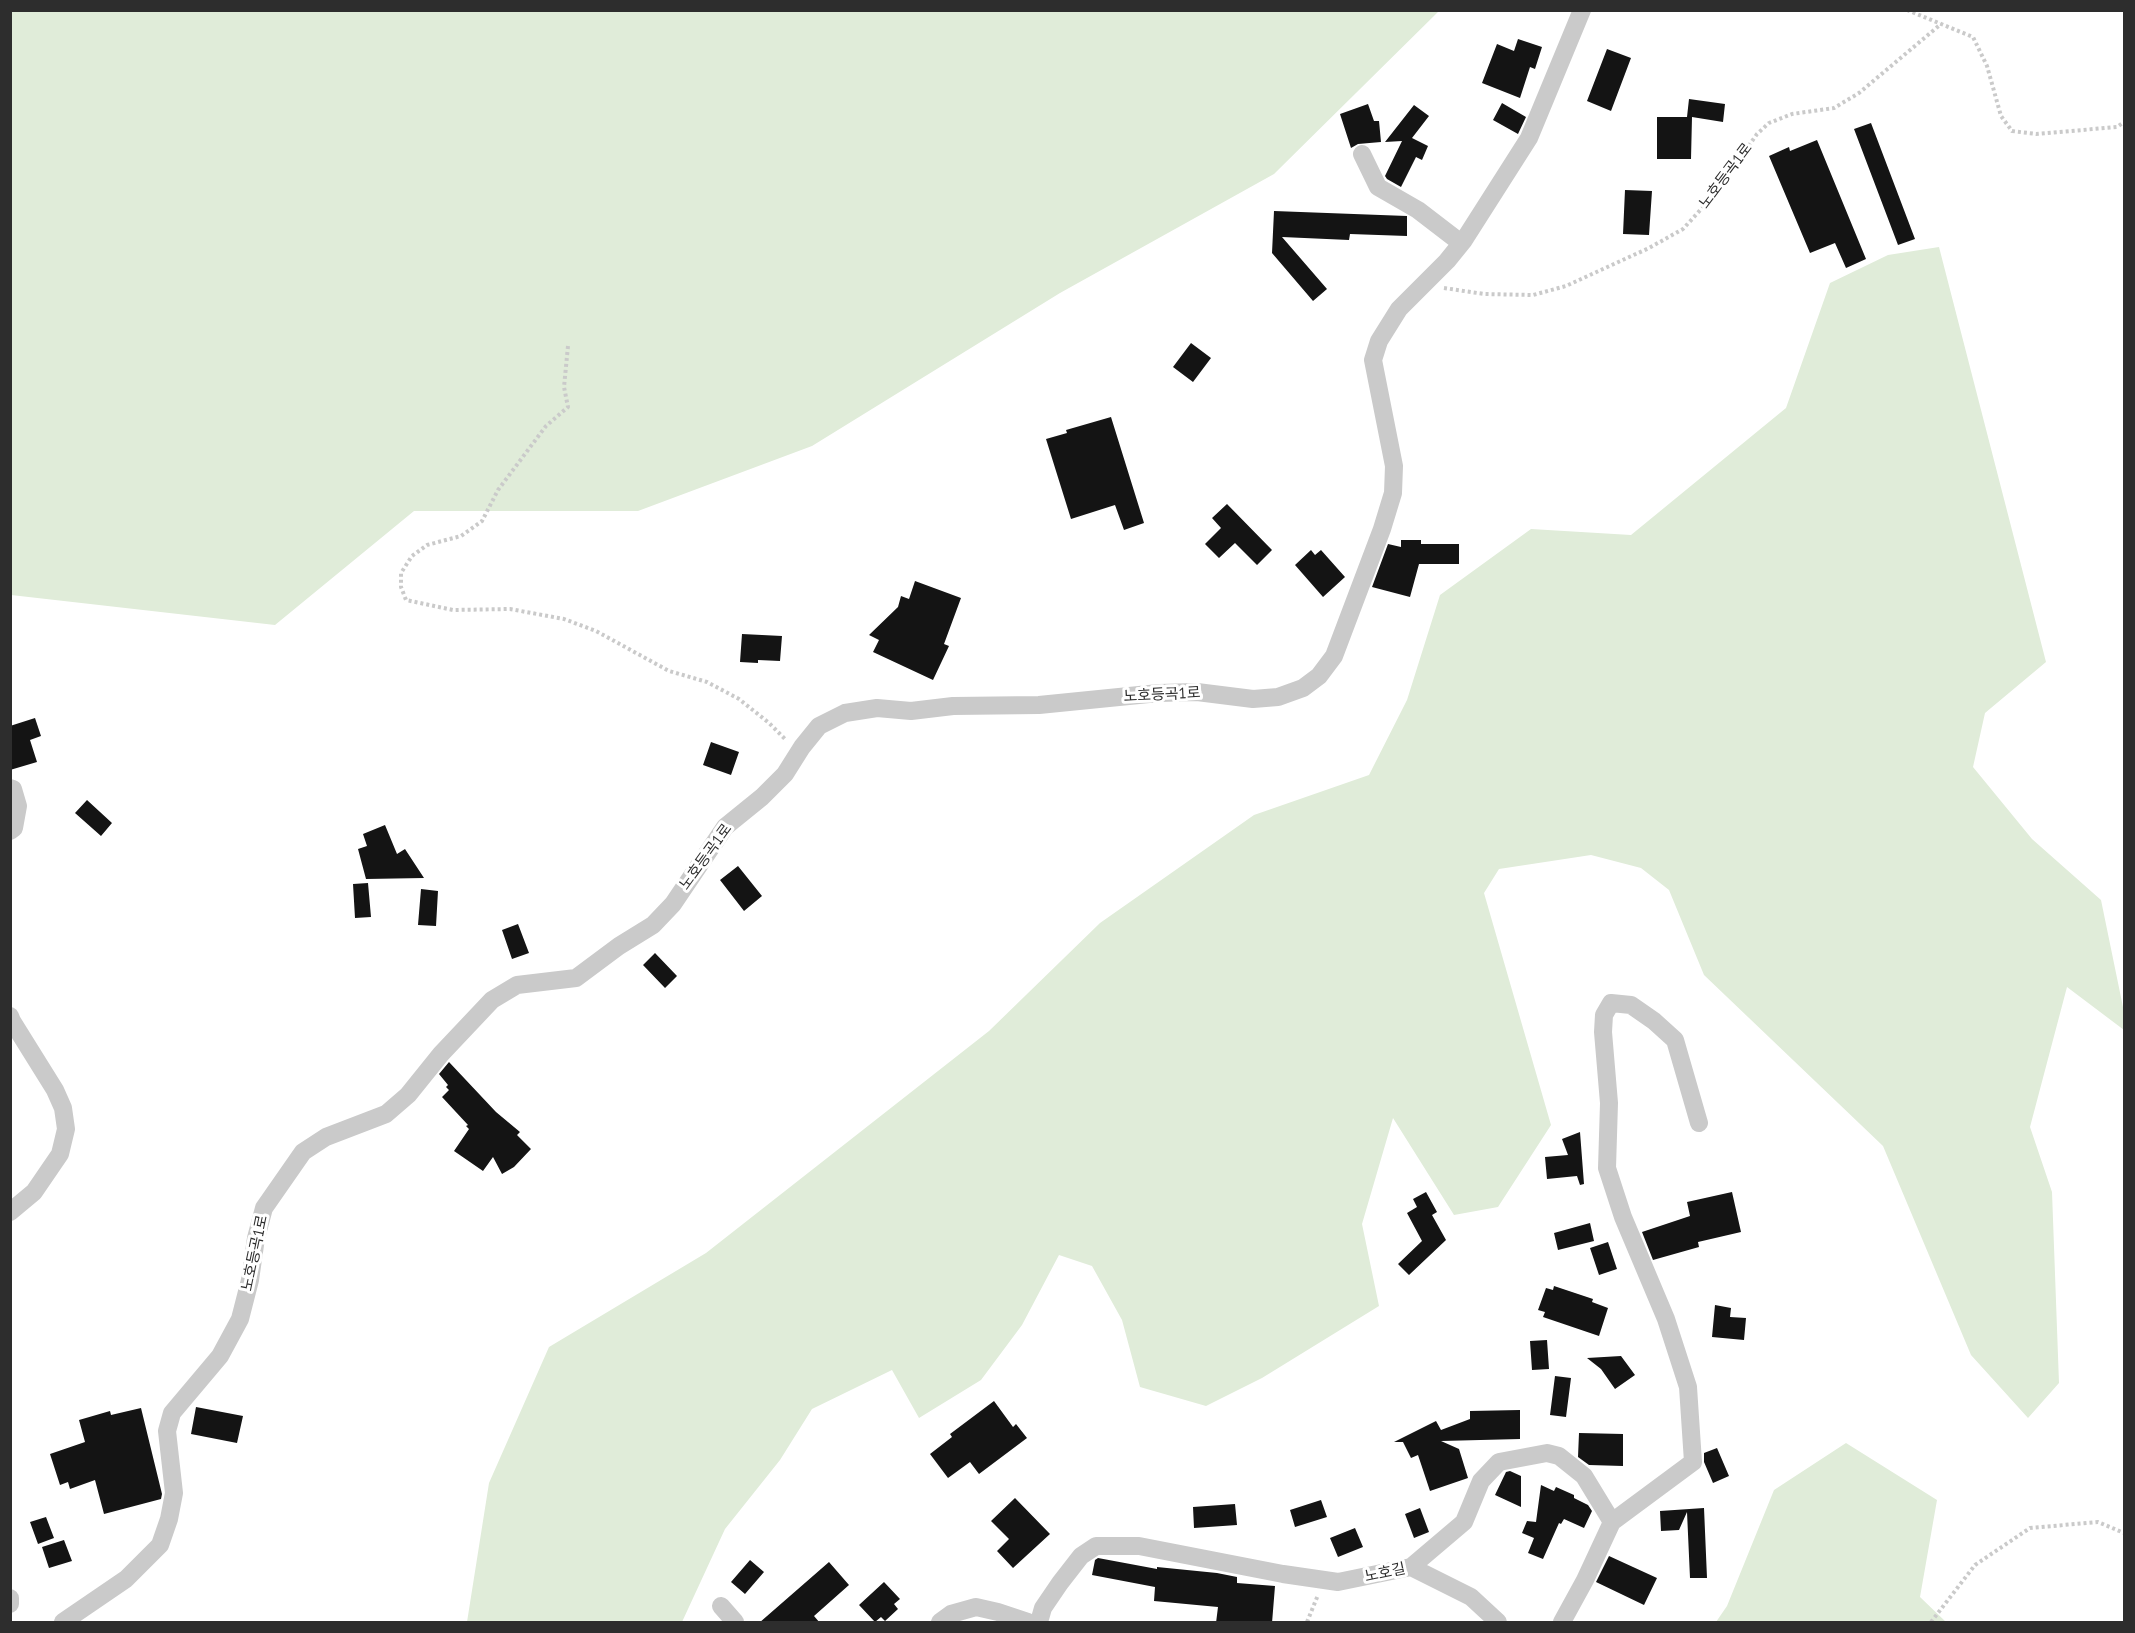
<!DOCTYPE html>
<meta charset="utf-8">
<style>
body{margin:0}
#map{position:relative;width:2135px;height:1633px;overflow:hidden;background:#fff;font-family:"PT Sans",sans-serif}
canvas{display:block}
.frame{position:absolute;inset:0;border:12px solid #2d2d2d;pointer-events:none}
</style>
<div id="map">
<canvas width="2135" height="1633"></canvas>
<div class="frame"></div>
</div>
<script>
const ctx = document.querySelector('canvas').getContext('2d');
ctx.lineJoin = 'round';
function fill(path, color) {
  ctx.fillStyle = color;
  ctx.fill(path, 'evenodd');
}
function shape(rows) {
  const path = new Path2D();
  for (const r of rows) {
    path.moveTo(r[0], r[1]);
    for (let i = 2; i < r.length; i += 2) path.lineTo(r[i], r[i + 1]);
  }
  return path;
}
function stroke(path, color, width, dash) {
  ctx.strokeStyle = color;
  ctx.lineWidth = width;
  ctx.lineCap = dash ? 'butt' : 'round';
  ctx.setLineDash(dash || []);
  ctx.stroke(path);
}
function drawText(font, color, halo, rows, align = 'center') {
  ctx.font = font + ' "PT Sans","Noto Sans KR",sans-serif';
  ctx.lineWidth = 6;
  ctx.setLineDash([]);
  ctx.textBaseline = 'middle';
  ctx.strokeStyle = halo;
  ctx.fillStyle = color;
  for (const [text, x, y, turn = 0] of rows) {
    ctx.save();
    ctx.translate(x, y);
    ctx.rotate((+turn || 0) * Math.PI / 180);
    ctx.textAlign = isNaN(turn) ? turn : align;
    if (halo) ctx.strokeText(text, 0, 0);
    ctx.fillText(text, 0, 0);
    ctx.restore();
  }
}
fill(shape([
 [11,10,1439,10,1439,11,1274,174,1060,293,812,446,638,511,414,511,275,625,11,595],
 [1939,247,2046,662,1985,713,1973,767,2032,839,2101,900,2124,1012,2124,1030,2067,987,2030,1127,2052,1192,2059,1383,2028,1418,1971,1355,1883,1146,1704,975,1669,890,1641,868,1591,855,1499,869,1484,893,1551,1125,1498,1207,1454,1215,1393,1118,1362,1224,1379,1306,1262,1378,1206,1406,1140,1387,1122,1320,1092,1266,1059,1255,1022,1325,981,1380,919,1418,892,1370,812,1409,780,1460,725,1529,682,1622,467,1622,489,1483,549,1347,706,1253,989,1031,1100,923,1254,815,1369,775,1407,700,1440,595,1531,529,1631,535,1786,408,1830,283,1888,255],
 [1846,1443,1937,1500,1920,1597,1946,1622,1716,1622,1727,1606,1774,1490]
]), '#e0ecd9');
fill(shape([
 [1518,39,1542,47,1535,69,1530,67,1520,98,1482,83,1497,44,1514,51],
 [1607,49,1631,58,1611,111,1587,101],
 [1689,99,1725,104,1723,122,1692,117,1691,159,1657,159,1657,117,1689,117,1687,117],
 [1502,103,1526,117,1518,134,1493,120],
 [1368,104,1374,121,1379,121,1381,142,1358,144,1351,148,1340,114],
 [1414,105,1429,116,1412,138,1428,146,1422,160,1416,157,1401,187,1387,179,1385,176,1402,141,1385,142],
 [1871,123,1915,239,1898,245,1854,129],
 [1817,140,1866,259,1846,268,1835,243,1810,253,1769,156,1789,147,1790,151],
 [1625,190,1652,191,1649,235,1623,234],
 [1274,211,1407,216,1407,236,1350,234,1349,240,1282,237,1327,289,1313,301,1272,253],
 [1191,343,1211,358,1193,382,1173,367],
 [1111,417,1144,523,1124,530,1115,505,1071,519,1046,439,1067,433,1066,430],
 [1227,504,1272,550,1257,565,1235,543,1219,558,1205,544,1221,528,1212,518],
 [1401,540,1421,540,1421,544,1459,544,1459,564,1419,564,1410,597,1372,587,1388,544,1401,547],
 [1311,550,1315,555,1321,550,1345,577,1323,597,1295,565],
 [915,581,961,598,944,644,949,646,933,680,873,652,879,640,869,635,898,607,901,596,909,599],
 [742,634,782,636,780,661,758,660,758,663,740,662],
 [35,718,41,736,30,740,37,762,10,770,10,726],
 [711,742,739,752,731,775,703,765],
 [87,800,112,823,101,836,75,813],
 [385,825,397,854,405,849,424,878,366,879,358,849,367,846,363,834],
 [738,866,762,896,744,911,720,880],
 [368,883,371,917,355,918,353,884],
 [421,889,438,891,436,926,418,925],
 [518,924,529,953,512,959,502,930],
 [655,953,677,976,665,988,643,965],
 [449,1062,496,1112,520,1132,517,1135,531,1149,514,1167,502,1174,493,1157,483,1171,454,1151,469,1129,466,1126,468,1125,442,1097,449,1090,446,1087,448,1085,439,1074],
 [1580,1132,1584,1184,1580,1185,1577,1176,1547,1179,1545,1157,1568,1155,1562,1139],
 [1426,1192,1437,1212,1432,1215,1446,1240,1409,1275,1398,1264,1422,1241,1407,1213,1417,1207,1413,1199],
 [1732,1192,1741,1232,1698,1242,1699,1247,1653,1260,1642,1232,1690,1216,1687,1202],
 [1590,1223,1594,1241,1558,1250,1554,1233],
 [1608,1242,1617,1269,1599,1275,1590,1248],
 [1554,1286,1593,1299,1592,1302,1608,1308,1599,1336,1543,1317,1545,1312,1538,1310,1546,1288,1553,1290],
 [1715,1305,1731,1308,1730,1317,1746,1318,1744,1340,1712,1337],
 [1547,1340,1549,1369,1532,1370,1530,1341],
 [1621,1356,1635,1375,1615,1389,1601,1369,1587,1358],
 [1555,1376,1571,1378,1566,1417,1550,1415],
 [994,1401,1013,1427,1016,1424,1027,1438,979,1474,970,1462,948,1478,930,1454,952,1437,950,1434],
 [196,1407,243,1416,237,1443,191,1434],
 [141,1408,162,1494,161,1499,104,1514,95,1480,70,1489,68,1482,60,1485,50,1454,85,1442,79,1420,110,1411,111,1415],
 [1520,1410,1520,1439,1441,1441,1459,1449,1468,1478,1430,1491,1418,1455,1411,1458,1403,1442,1394,1442,1436,1421,1441,1430,1470,1419,1470,1411],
 [1579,1433,1623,1434,1623,1466,1589,1465,1578,1457],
 [1717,1448,1729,1476,1713,1483,1704,1462,1704,1453],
 [1510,1471,1521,1476,1521,1507,1495,1495,1506,1472],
 [1541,1485,1554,1491,1556,1487,1574,1495,1574,1498,1588,1505,1592,1511,1584,1528,1564,1519,1561,1524,1559,1523,1543,1559,1528,1553,1534,1538,1522,1533,1527,1521,1536,1522],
 [1015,1498,1050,1534,1013,1568,997,1551,1009,1539,991,1521],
 [1321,1500,1327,1517,1295,1527,1290,1510],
 [1235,1504,1237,1525,1194,1528,1193,1507],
 [1420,1508,1429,1532,1414,1538,1405,1514],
 [1704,1508,1707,1578,1690,1578,1687,1512,1679,1530,1661,1531,1660,1511],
 [46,1517,54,1538,38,1544,30,1522],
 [1355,1528,1363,1547,1338,1557,1330,1538],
 [64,1540,72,1561,49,1568,42,1547],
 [1609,1556,1657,1578,1644,1605,1596,1582],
 [1098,1558,1157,1569,1157,1567,1217,1573,1237,1577,1237,1583,1275,1586,1272,1623,1216,1623,1218,1607,1154,1601,1155,1587,1092,1575,1095,1560],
 [750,1560,764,1572,745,1594,731,1582],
 [829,1562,849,1585,814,1616,820,1623,759,1623],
 [884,1582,900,1599,894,1604,898,1609,885,1621,881,1617,875,1622,859,1605]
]), '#141414');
stroke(shape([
 [1907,10,1973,37,1987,66,2001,116,2012,131,2036,134,2117,127,2124,122],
 [1444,288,1484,294,1533,295,1566,286,1649,248,1683,229,1715,194,1757,134,1769,123,1792,114,1834,108,1859,93,1941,24],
 [568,346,564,387,568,407,546,426,498,490,482,521,461,536,427,545,412,556,401,573,401,587,406,600,453,610,510,609,564,619,596,631,669,671,707,682,739,699,769,723,785,739],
 [1307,1622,1318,1595],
 [1931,1622,1975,1565,2030,1528,2098,1522,2124,1533]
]), '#cacaca', 4, [3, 3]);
stroke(shape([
 [1362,154,1378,187,1418,210,1461,243],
 [10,788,13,789,18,806,14,828,10,831],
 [10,1016,12,1021,55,1090,63,1108,66,1129,60,1154,34,1192,10,1212],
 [1612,1522,1693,1462,1688,1387,1666,1319,1623,1217,1607,1168,1609,1103,1603,1032,1604,1015,1611,1003,1631,1005,1654,1021,1675,1040,1699,1123],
 [1411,1567,1471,1597,1498,1622],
 [10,1598,10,1604],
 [721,1606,735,1622],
 [63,1622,126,1579,160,1545,169,1519,174,1493,167,1431,172,1413,220,1356,240,1319,250,1280,256,1238,264,1208,303,1152,326,1137,386,1114,408,1095,441,1054,492,1000,517,985,576,978,619,946,653,925,673,904,725,827,762,797,785,774,802,747,819,726,845,713,877,708,911,711,953,706,1039,705,1159,693,1197,692,1253,699,1278,697,1303,688,1319,676,1334,656,1382,529,1393,493,1394,466,1373,360,1379,341,1399,309,1447,261,1464,240,1529,138,1582,10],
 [940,1622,951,1614,976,1607,998,1612,1028,1622],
 [1039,1622,1043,1608,1060,1583,1081,1556,1096,1546,1139,1546,1283,1574,1338,1582,1411,1567,1464,1522,1481,1481,1499,1462,1547,1453,1559,1456,1584,1476,1612,1522,1585,1580,1562,1622]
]), '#cacaca', 18);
drawText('15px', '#2d2d2d', '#fff', [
 ["노호등곡1로",1726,176,-53],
 ["노호등곡1로",1162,695,-3],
 ["노호등곡1로",706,857,-54],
 ["노호등곡1로",255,1253,-78],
 ["노호길",1385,1573,-12]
]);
</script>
